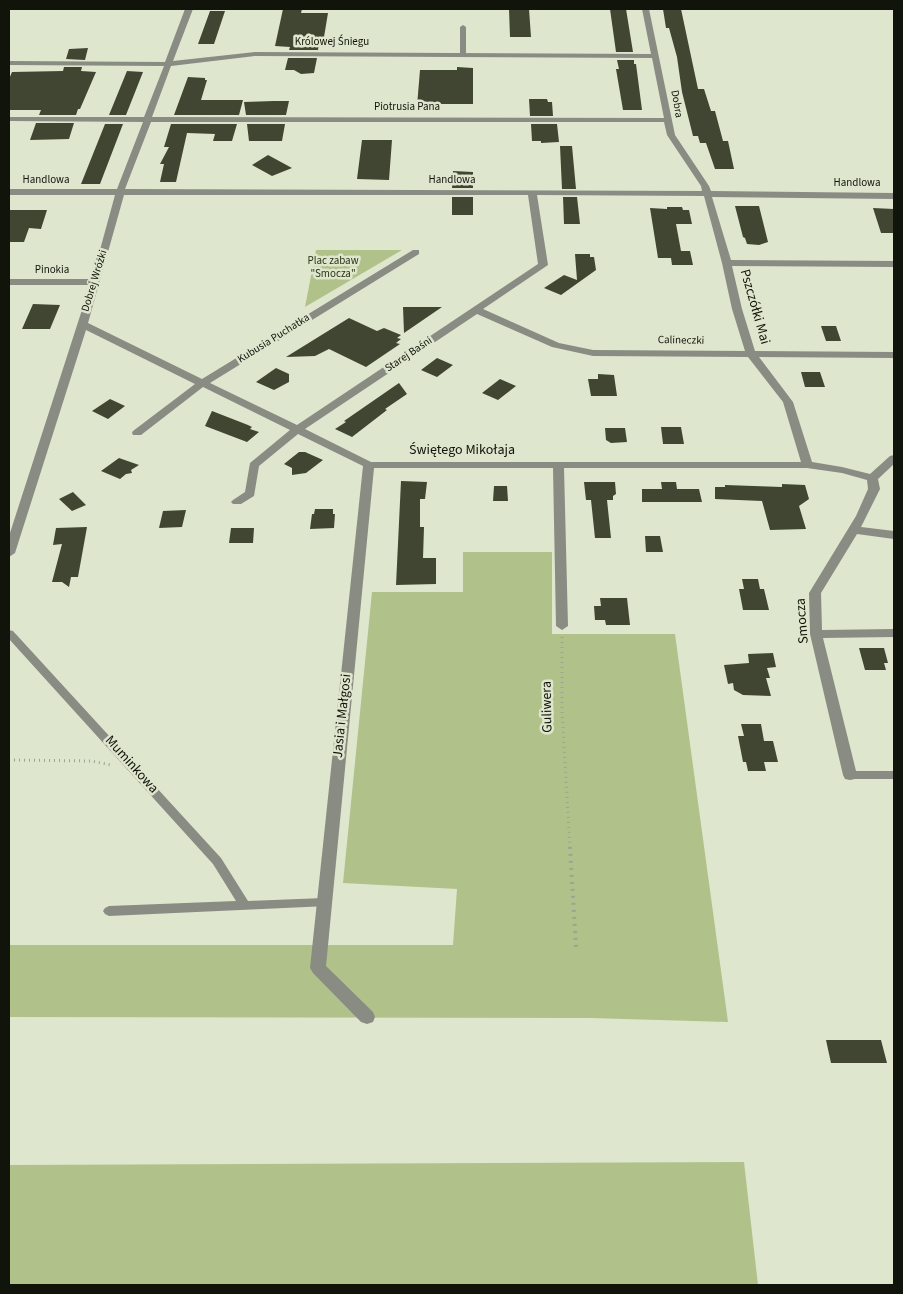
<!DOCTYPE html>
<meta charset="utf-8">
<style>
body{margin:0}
#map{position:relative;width:903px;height:1294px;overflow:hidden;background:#dee6ce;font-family:"Source Sans 3",sans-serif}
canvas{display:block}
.frame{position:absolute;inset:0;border:10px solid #11140b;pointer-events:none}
</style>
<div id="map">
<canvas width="903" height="1294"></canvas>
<div class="frame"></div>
</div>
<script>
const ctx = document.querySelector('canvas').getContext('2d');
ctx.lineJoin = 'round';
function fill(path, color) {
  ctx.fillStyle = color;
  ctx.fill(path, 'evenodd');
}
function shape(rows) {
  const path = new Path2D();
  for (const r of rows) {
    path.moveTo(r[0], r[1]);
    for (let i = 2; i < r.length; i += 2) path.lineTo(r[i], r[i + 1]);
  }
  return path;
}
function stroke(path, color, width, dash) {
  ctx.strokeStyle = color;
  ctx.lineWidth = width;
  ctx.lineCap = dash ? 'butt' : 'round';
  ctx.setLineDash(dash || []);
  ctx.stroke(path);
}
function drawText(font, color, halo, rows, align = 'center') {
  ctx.font = font + ' "Source Sans 3",sans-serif';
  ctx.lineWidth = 5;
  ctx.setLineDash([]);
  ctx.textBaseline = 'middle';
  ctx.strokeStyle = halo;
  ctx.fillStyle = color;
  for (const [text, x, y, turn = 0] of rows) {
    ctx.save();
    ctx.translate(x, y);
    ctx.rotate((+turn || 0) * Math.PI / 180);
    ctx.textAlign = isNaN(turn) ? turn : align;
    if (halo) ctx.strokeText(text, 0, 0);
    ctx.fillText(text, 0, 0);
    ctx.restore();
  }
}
fill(shape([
 [316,250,402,250,305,307],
 [463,552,552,552,552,634,675,634,728,1022,590,1018,9,1017,9,945,453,945,457,889,343,883,372,592,463,592],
 [744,1162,758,1285,9,1285,9,1165]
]), '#b1c18a');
fill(shape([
 [283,9,302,9,301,13,328,13,323,43,319,43,318,50,289,50,290,47,275,46],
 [509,9,529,9,531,37,510,37],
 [610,9,626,9,633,52,616,52],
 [663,9,681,9,698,89,704,89,711,111,715,111,723,141,728,141,734,169,715,169,706,143,700,143,698,136,693,136,682,92,677,57,669,28,666,28],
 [210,11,225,11,214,44,198,44],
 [88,48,85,60,66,59,69,49],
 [288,58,317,58,314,73,301,74,294,70,285,70],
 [617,60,634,60,634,64,636,64,642,110,623,110,616,69,619,69],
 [64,67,82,67,81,71,96,72,80,109,78,109,76,115,39,115,41,110,9,110,9,79,12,72,63,71],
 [457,67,473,68,473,104,439,104,439,106,417,106,420,70,457,70],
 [127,71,143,72,126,115,109,115],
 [188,77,205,78,205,80,207,80,201,100,243,100,239,115,174,115],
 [529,99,547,99,548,102,552,102,553,116,530,116],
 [274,101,289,101,286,115,246,115,244,102],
 [36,123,74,123,69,139,30,140],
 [105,124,123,124,100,184,81,184],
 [171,124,237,124,232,141,213,141,215,134,187,133,176,182,160,182,164,164,160,164,169,147,164,147],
 [247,124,285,124,282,141,249,141],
 [531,124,557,124,559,142,541,143,541,141,532,141],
 [362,140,392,140,389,180,357,179],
 [560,146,572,146,576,189,562,189],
 [268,155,292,168,272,176,252,165],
 [453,171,473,172,473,188,452,188],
 [452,197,473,197,473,215,452,215],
 [563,197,577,197,580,224,564,224],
 [735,206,759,206,768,242,759,245,747,244,745,238,743,237],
 [667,207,682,207,683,210,689,210,692,224,676,224,681,251,690,251,693,265,672,265,671,258,658,258,650,208,667,209],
 [873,208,894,209,894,233,881,233],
 [9,210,47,210,41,229,29,228,24,242,9,242],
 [575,254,590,254,590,257,594,257,596,270,561,295,544,288,564,275,577,280],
 [33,304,60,305,50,329,22,329],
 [403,307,442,307,404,333],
 [349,318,377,331,384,328,401,335,397,338,401,339,396,343,400,344,366,367,329,349,315,356,286,357],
 [821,326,836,326,841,341,826,341],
 [437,358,453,365,437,377,421,370],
 [276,368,289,374,289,382,274,390,256,382],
 [801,372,820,372,825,387,805,387],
 [598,374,614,375,617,396,591,396,588,379,598,379],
 [500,379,516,386,498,400,482,393],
 [399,383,407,394,385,409,387,410,352,437,335,429,346,422,344,421],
 [110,399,125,406,108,419,92,411],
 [212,411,248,425,252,427,250,429,259,432,247,442,205,426],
 [661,427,681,427,684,444,663,444],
 [605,428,625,428,627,442,611,443,606,440],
 [299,452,305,452,323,460,306,473,292,475,292,468,284,464],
 [119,458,139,465,131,470,132,473,126,474,120,479,101,471],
 [401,481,427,482,425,499,420,499,420,527,424,527,423,558,436,558,436,584,396,585],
 [584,482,615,482,616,494,613,496,613,500,607,500,611,538,595,538,591,500,586,500],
 [661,482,676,482,677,489,699,489,702,502,642,502,642,489,662,489],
 [782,484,805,485,809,499,799,506,806,529,770,530,762,501,715,499,715,487,725,487,725,485,782,487],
 [494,486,507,486,508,501,493,501],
 [73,492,86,505,72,511,59,499],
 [315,509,333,509,333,514,335,514,334,528,310,529,312,514,314,514],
 [186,510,182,527,159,528,163,511],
 [87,527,78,577,71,577,69,587,62,582,52,582,62,544,53,545,56,528],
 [231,528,254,528,253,543,229,543],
 [645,536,660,536,663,552,646,552],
 [742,579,758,579,760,589,764,589,769,610,743,610,739,589,744,589],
 [600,598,627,598,630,625,606,625,605,620,595,620,594,606,601,606],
 [859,648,884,648,888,663,884,663,886,670,865,670],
 [773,653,776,667,767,668,770,678,766,678,771,696,743,695,734,690,733,683,728,684,724,665,749,663,748,654],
 [741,724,761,724,764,741,773,741,778,762,764,762,766,771,748,771,746,762,743,762,738,736,744,736],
 [826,1040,881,1040,887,1063,831,1063]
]), '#404632');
stroke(shape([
 [562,637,562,711,570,848],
 [9,760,91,761,111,765]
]), '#9ea491', 3, [1, 4]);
stroke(shape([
 [570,847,576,947]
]), '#9ea491', 4, [2, 5]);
fill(shape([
 [463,25,466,27,466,55,463,57,460,55,460,27,463,25],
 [9,630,13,631,221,858,248,901,324,898,328,900,330,903,328,906,109,916,105,914,103,911,105,908,109,906,236,901,213,864,9,639,9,630],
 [850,771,894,771,894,779,850,779,846,778,845,775,846,772,850,771]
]), '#898c82');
fill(shape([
 [185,9,193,9,173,61,255,52,651,54,642,9,649,9,675,135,709,186,711,191,894,193,894,199,712,197,731,260,894,261,894,267,732,266,742,309,755,351,894,352,894,358,759,357,793,402,812,462,842,467,870,474,890,456,894,455,894,464,878,479,880,489,861,527,894,531,894,539,857,534,821,593,822,630,894,629,894,637,823,638,857,775,855,779,850,780,845,779,843,775,810,634,809,593,856,516,868,489,867,480,842,473,807,468,564,468,568,626,562,630,556,626,553,468,374,468,326,966,373,1012,375,1017,373,1022,367,1024,361,1022,313,973,310,968,363,466,298,434,259,466,254,496,241,504,233,504,231,502,233,500,245,492,250,463,290,430,203,387,141,435,133,435,132,433,133,431,195,384,86,330,15,553,9,557,9,536,90,285,9,285,9,279,92,279,115,195,9,195,9,189,117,189,143,122,9,121,9,117,144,117,164,66,9,65,9,61,165,62,185,9],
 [255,56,652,58,664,118,152,117,171,66,255,56],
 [151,122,664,122,667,135,701,186,702,191,125,189,151,122],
 [124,195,528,195,538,264,297,425,210,383,419,254,419,250,413,250,202,379,88,323,124,195],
 [537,195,704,196,722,263,732,309,745,351,593,350,559,343,483,309,548,265,537,195],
 [477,314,552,347,593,356,748,357,783,402,801,462,371,462,305,429,477,314]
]), '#898c82');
drawText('11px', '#11140b', '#dee6ce', [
 ["Królowej Śniegu",332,43],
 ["Dobra",676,104,80],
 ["Piotrusia Pana",407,108],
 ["Handlowa",46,181],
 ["Handlowa",452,181],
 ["Handlowa",857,184],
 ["Pinokia",52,271],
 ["Dobrej Wróżki",95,281,-73],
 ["Kubusia Puchatka",274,339,-32],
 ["Calineczki",681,341,1],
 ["Starej Baśni",409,355,-34]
]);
drawText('11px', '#2d3614', '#dee6ce', [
 ["Plac zabaw",333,262],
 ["\"Smocza\"",333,275]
]);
drawText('14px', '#11140b', '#dee6ce', [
 ["Pszczółki Mai",754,307,74],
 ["Świętego Mikołaja",462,451],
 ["Smocza",803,621,-94],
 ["Guliwera",548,707,-91],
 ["Jasia i Małgosi",343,716,-84],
 ["Muminkowa",131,765,48]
]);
</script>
